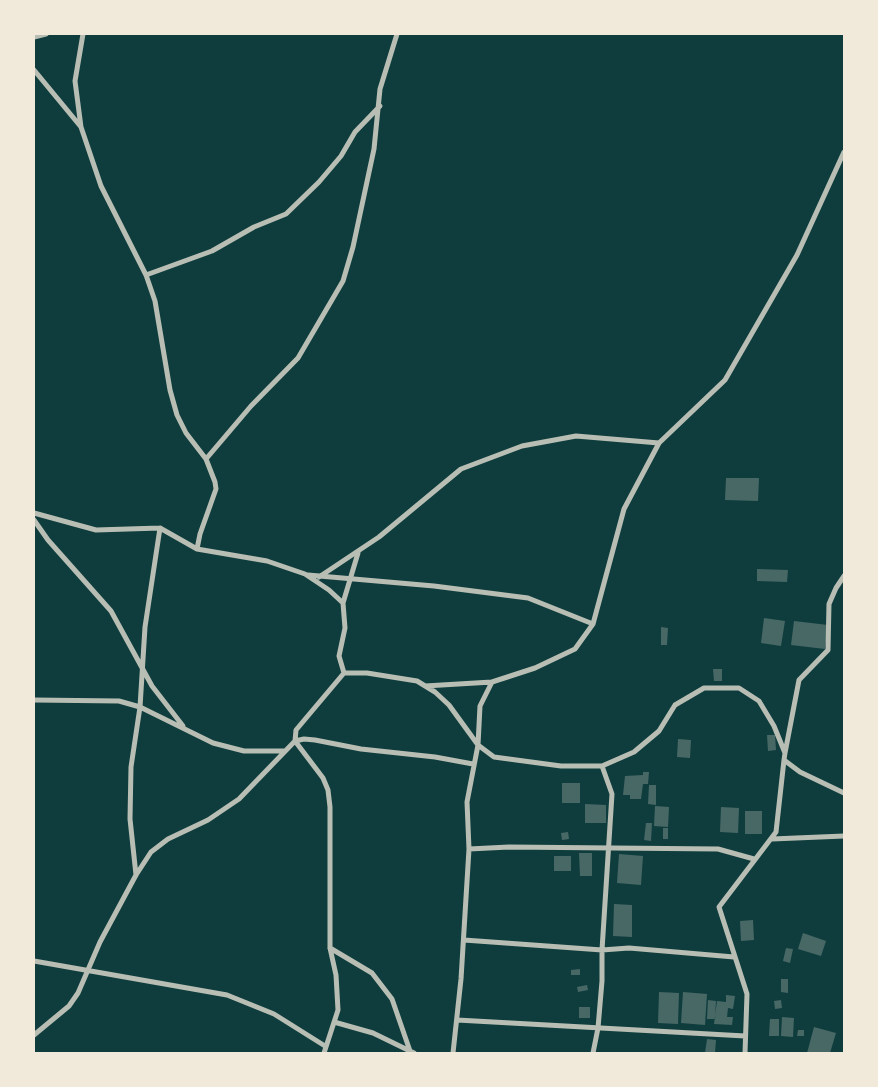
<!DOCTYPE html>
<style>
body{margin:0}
#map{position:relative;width:878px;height:1087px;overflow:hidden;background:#0f3d3e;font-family:"PT Sans Narrow",sans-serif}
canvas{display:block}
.frame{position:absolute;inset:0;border:35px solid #f1e9da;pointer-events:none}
</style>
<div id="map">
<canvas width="878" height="1087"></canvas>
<div class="frame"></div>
</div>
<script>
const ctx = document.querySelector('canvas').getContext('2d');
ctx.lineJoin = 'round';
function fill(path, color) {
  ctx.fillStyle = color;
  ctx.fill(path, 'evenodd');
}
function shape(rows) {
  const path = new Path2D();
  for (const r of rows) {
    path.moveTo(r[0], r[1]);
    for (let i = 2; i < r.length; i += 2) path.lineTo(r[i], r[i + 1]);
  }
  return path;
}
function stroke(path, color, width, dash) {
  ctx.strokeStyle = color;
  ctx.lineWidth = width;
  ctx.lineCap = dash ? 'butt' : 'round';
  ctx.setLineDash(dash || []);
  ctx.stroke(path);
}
fill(shape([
 [726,478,759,478,758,501,725,500],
 [757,569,788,570,787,582,757,581],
 [764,618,785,621,781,646,761,643],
 [794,621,828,625,825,649,791,645],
 [661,627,668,628,667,645,661,645],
 [713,669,722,669,722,681,714,681],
 [767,735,775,735,776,750,768,751],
 [678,739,691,740,690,758,677,757],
 [643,772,649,772,648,784,643,784,641,799,630,799,630,795,623,795,625,776,643,775],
 [562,783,580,783,580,803,562,803],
 [649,785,656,785,656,805,648,804],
 [585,804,606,805,606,823,585,823],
 [655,806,669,807,668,827,654,826],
 [721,807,739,808,738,833,720,832],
 [745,811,762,811,762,834,745,834],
 [646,823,652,823,651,841,644,840],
 [663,828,668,828,668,839,663,839],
 [568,832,569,839,562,840,561,833],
 [579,853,592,853,592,876,580,876],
 [619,854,643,856,641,885,617,883],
 [554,856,571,856,571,871,554,871],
 [614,904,632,905,632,937,613,936],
 [753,920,754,940,741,941,740,921],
 [803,933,826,941,821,956,798,949],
 [786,948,793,949,790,963,783,961],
 [580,969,580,975,571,975,571,970],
 [781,979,788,979,788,993,781,992],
 [587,985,588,990,578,992,577,987],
 [659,992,679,993,678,1024,658,1023],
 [683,992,707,994,705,1025,681,1023],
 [726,995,735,996,733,1009,728,1008,727,1017,733,1017,732,1025,714,1024,717,1001,726,1002],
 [708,1000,716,1001,715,1019,707,1019],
 [781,1000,782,1008,775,1009,774,1001],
 [579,1007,590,1007,590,1018,579,1018],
 [782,1017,794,1018,793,1037,781,1036],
 [770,1019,779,1019,779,1036,769,1036],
 [814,1027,836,1033,830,1053,807,1053],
 [798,1030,804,1030,804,1036,797,1036],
 [707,1039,716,1040,715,1053,705,1053]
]), '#486865');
stroke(shape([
 [83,34,75,81,81,127,101,186,146,275,155,301,170,390,177,415,186,433,206,459,215,482,216,489,200,534,197,549],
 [34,37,46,34],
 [34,70,81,127],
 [146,275,212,251,254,227,286,214,319,182,341,156,355,132,380,106],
 [206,459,251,406,298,358,343,281,353,247,374,149,380,89,397,34],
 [34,513,96,530,160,528,197,549,267,561,305,574,329,590,343,603,345,628,339,656,344,673,367,673,417,681,435,692,449,705,478,745,494,757,561,766,602,766,634,752,659,731,675,705,704,688,739,688,759,701,774,726,785,753,784,760,800,772,844,793],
 [34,520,48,540,111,611,152,686,183,726],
 [308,575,434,586,528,598,593,624],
 [319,577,379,537,461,469,522,446,576,436,659,443],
 [343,603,358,553],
 [425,686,492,682],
 [34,700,119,701,140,707,213,743,244,751,285,751],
 [785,753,799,680,828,650,829,604,836,588,844,576],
 [772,839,844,836],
 [469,849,509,847,718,849,754,859],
 [136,875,130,819,131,767,140,707,145,627,160,528],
 [464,940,602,950,612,794,602,766],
 [330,948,372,973,392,999,410,1051],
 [34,961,227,995,274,1014,325,1046],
 [457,1020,745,1036],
 [334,1022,373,1033,414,1053],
 [34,1035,69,1006,78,993,100,942,136,875,151,852,168,839,208,820,239,799,295,741,304,739,315,740,361,749,435,757,473,764],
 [324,1053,338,1010,336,975,330,948,330,807,328,790,323,778,295,741,296,730,344,673],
 [453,1053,461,979,469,849,467,802,478,745,480,706,492,682,535,668,575,649,593,624,624,509,659,443,725,380,797,255,844,152],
 [593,1053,598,1028,602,981,602,950,629,948,734,957],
 [745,1053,747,994,719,907,776,832,784,760]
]), '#b8beb3', 5);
</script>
